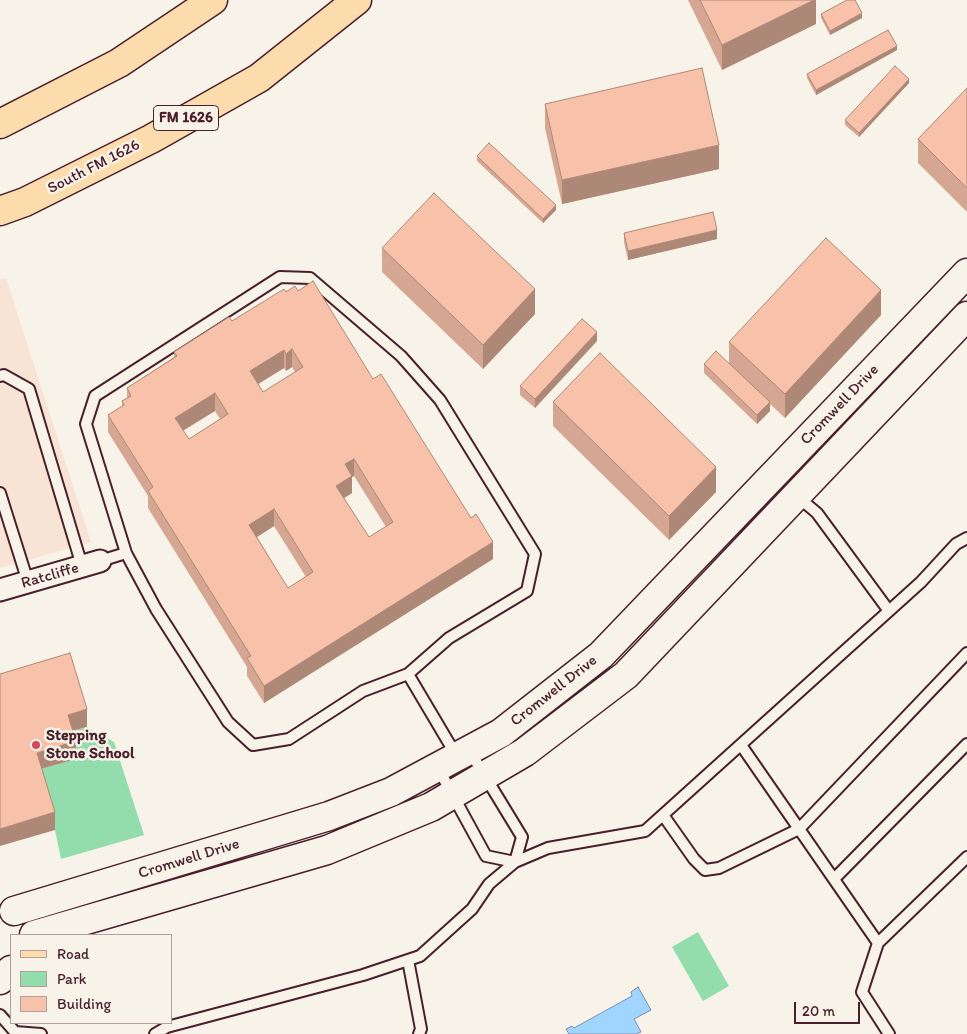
<!DOCTYPE html>
<style>
body{margin:0}
#map{position:relative;width:967px;height:1034px;overflow:hidden;background:#f7f3e8;font-family:Itim,sans-serif}
canvas{display:block}
.legend{position:absolute;left:10px;top:934px;width:162px;height:90px;box-sizing:border-box;background:#f7f3e8;border:1px solid #b29e9c;margin:0;padding:6px 9px;list-style:none;font-size:15px;color:#4a1f2b}
.legend li{display:flex;align-items:center;gap:10px;height:25px}
.legend b{width:25px;border:1px solid #b29e9c}
.scale{position:absolute;left:794px;top:1002px;width:66px;height:22px;box-sizing:border-box;border:2px solid #4a1f2b;border-top:0;padding-left:6px;font-size:15px;line-height:18px;white-space:nowrap;color:#4a1f2b;-webkit-text-stroke:4px #f7f3e8;paint-order:stroke}
</style>
<div id="map">
<canvas width="967" height="1034"></canvas>
<ul class="legend">
<li><b style="height:6px;background:#fcdcac"></b>Road</li>
<li><b style="height:14px;background:#93dcab"></b>Park</li>
<li><b style="height:14px;background:#f8c2aa"></b>Building</li>
</ul>
<div class="scale">20 m</div>
</div>
<script>
const ctx = document.querySelector('canvas').getContext('2d');
ctx.lineJoin = 'round';
function fill(path, color) {
  ctx.fillStyle = color;
  ctx.fill(path, 'evenodd');
}
function shape(rows) {
  const path = new Path2D();
  for (const r of rows) {
    path.moveTo(r[0], r[1]);
    for (let i = 2; i < r.length; i += 2) path.lineTo(r[i], r[i + 1]);
  }
  return path;
}
function stroke(path, color, width, dash) {
  ctx.strokeStyle = color;
  ctx.lineWidth = width;
  ctx.lineCap = dash ? 'butt' : 'round';
  ctx.setLineDash(dash || []);
  ctx.stroke(path);
}
function drawText(font, color, halo, rows, align = 'center') {
  ctx.font = font + ' Itim,sans-serif';
  ctx.lineWidth = 5;
  ctx.setLineDash([]);
  ctx.textBaseline = 'middle';
  ctx.strokeStyle = halo;
  ctx.fillStyle = color;
  for (const [text, x, y, turn = 0] of rows) {
    ctx.save();
    ctx.translate(x, y);
    ctx.rotate((+turn || 0) * Math.PI / 180);
    ctx.textAlign = isNaN(turn) ? turn : align;
    if (halo) ctx.strokeText(text, 0, 0);
    ctx.fillText(text, 0, 0);
    ctx.restore();
  }
}
fill(shape([
 [6,278,91,542,0,568,0,280]
]), '#f7e4d5');
fill(shape([
 [87,727,114,742,144,835,61,859,55,830,37,770,75,759,68,732],
 [698,932,729,986,703,1001,672,947]
]), '#93dcab');
const water = shape([
 [638,987,651,1010,634,1019,641,1032,636,1034,569,1034,566,1029,572,1026,574,1028,632,996,631,992,638,987]
]);
fill(water, '#9fd5fe');
stroke(water, '#7d8caa', 1);
const lane = shape([
 [0,376,4,375,29,389,82,566],
 [0,493,28,582],
 [798,497,817,513,889,611],
 [100,561,126,553,156,609,228,722,253,745,289,739,363,691,408,674,449,638,527,591,535,554,440,400,401,356,310,278,280,277,95,396,86,424,126,553],
 [408,674,456,755],
 [741,745,878,943],
 [469,750,522,837,515,862],
 [438,768,486,856,515,862],
 [663,815,694,859,705,870,719,868,799,829,967,653],
 [834,879,967,744],
 [408,960,421,1029,419,1034],
 [0,1015,15,1032,41,1034],
 [155,1034,167,1027,363,975,420,956,472,909,489,884,515,862,548,848,645,831,921,582,956,544,967,538],
 [889,1034,862,992,878,943,967,857]
]);
const street = shape([
 [0,590,100,561]
]);
const secondary = shape([
 [14,911,329,816,391,792,501,733,601,655,967,273],
 [34,935,327,850,431,807,525,752,626,675,967,316],
 [0,980,11,970]
]);
const primary = shape([
 [0,124,119,63,213,0],
 [0,211,25,202,151,139,259,78,357,0]
]);
stroke(lane, '#4a1f2b', 14);
stroke(street, '#4a1f2b', 25);
stroke(secondary, '#4a1f2b', 31);
stroke(primary, '#4a1f2b', 31);
stroke(lane, '#f7f3e8', 10);
stroke(street, '#f7f3e8', 21);
stroke(secondary, '#f7f3e8', 28);
stroke(primary, '#fcdcac', 28);
fill(shape([
 [688,0,816,0,816,24,722,70],
 [821,14,862,18,830,35,821,18],
 [897,50,816,95,807,78,807,74],
 [909,83,859,137,845,125,845,120],
 [967,88,967,212,918,163,918,139],
 [545,104,719,169,562,204,545,128],
 [477,156,556,210,543,223,477,161],
 [624,233,717,239,628,260,624,242],
 [382,248,535,314,483,369,382,272],
 [298,291,373,379,493,559,264,703,247,676,247,667,148,508,148,496,108,432,108,415,122,406,122,401,127,398,127,388,174,357,174,352,286,292],
 [292,367,295,372,263,392,258,384,284,368,286,371],
 [215,411,220,419,189,439,183,431],
 [354,476,386,527,369,537,344,498,352,493,352,477],
 [274,526,306,577,288,588,257,537],
 [881,315,785,418,770,404,770,411,757,424,704,373,704,364,729,363,729,342],
 [597,341,535,408,520,395,520,386],
 [553,402,716,492,669,540,553,426]
]), '#d5a792');
fill(shape([
 [814,0,816,0,816,24,722,70,722,45],
 [862,13,862,18,830,35,830,31],
 [897,46,897,50,816,95,816,90],
 [909,79,909,83,859,137,859,133],
 [719,145,719,169,562,204,562,180],
 [556,205,556,210,543,223,543,219],
 [717,230,717,239,628,260,628,251],
 [535,289,535,314,483,369,483,345],
 [881,290,881,315,785,418,785,394],
 [597,332,597,341,535,408,535,399],
 [292,349,292,367,286,371,286,354],
 [284,350,284,368,250,389,250,371],
 [215,393,215,411,175,435,175,418],
 [770,402,770,411,757,424,757,415],
 [354,459,354,476,352,477,352,493,336,503,336,486,345,464],
 [716,467,716,492,669,540,669,516],
 [274,509,274,526,249,542,249,525],
 [493,542,493,559,264,703,264,686],
 [87,709,87,727,68,732,68,715],
 [76,741,76,759,37,770,37,753],
 [55,812,55,830,0,846,0,829]
]), '#ae8877');
const building = shape([
 [700,0,814,0,722,45,700,0],
 [847,0,855,0,862,13,830,31,821,14,847,0],
 [888,30,897,46,816,90,807,74,888,30],
 [895,66,909,79,859,133,845,120,895,66],
 [702,68,719,145,562,180,545,104,702,68],
 [967,88,967,188,918,139,967,88],
 [489,143,556,205,543,219,477,156,489,143],
 [434,193,535,289,483,345,382,248,434,193],
 [713,212,717,230,628,251,624,233,713,212],
 [826,238,881,290,785,394,729,342,826,238],
 [313,281,373,379,381,374,471,518,476,514,493,542,264,686,247,658,251,656,148,491,153,487,108,415,124,405,122,401,131,396,127,388,177,356,174,352,229,317,232,321,284,289,286,292,295,286,298,291,313,281],
 [292,349,303,367,263,392,250,371,284,350,286,354,292,349],
 [215,393,228,414,189,439,175,418,215,393],
 [354,459,393,522,369,537,336,486,352,476,345,464,354,459],
 [274,509,313,572,288,588,249,525,274,509],
 [582,319,597,332,535,399,520,386,582,319],
 [716,351,770,402,757,415,704,364,716,351],
 [600,353,716,467,669,516,553,402,600,353],
 [70,653,87,709,68,715,76,741,37,753,55,812,0,829,0,674,70,653]
]);
fill(building, '#f8c2aa');
stroke(building, '#ae8877', 1);
for (const [x, y, r, color] of [
 [36,745,5,"#d1495b"]
]) {
  const dot = new Path2D();
  dot.arc(x, y, r, 0, 2 * Math.PI);
  ctx.fillStyle = color;
  ctx.fill(dot);
  stroke(dot, '#f7f3e8', 2);
}
for (const [x, y, w] of [
 [186,118,65]
]) {
  const box = new Path2D();
  box.roundRect(x - w / 2, y - 12.5, w, 25, 4);
  ctx.fillStyle = '#f7f3e8';
  ctx.fill(box);
  stroke(box, '#4a1f2b', 1);
}
drawText('bold 15px', '#4a1f2b', null, [
 ["FM 1626",186,118]
]);
drawText('16px', '#4a1f2b', '#f7f3e8', [
 ["South FM 1626",94,167,-27],
 ["Cromwell Drive",840,405,-46],
 ["Ratcliffe",50,576,-16],
 ["Cromwell Drive",554,691,-38],
 ["Cromwell Drive",189,859,-17]
]);
drawText('bold 16px', '#4a1f2b', '#f7f3e8', [
 ["Stepping",46,736],
 ["Stone School",46,754]
], 'left');
</script>
